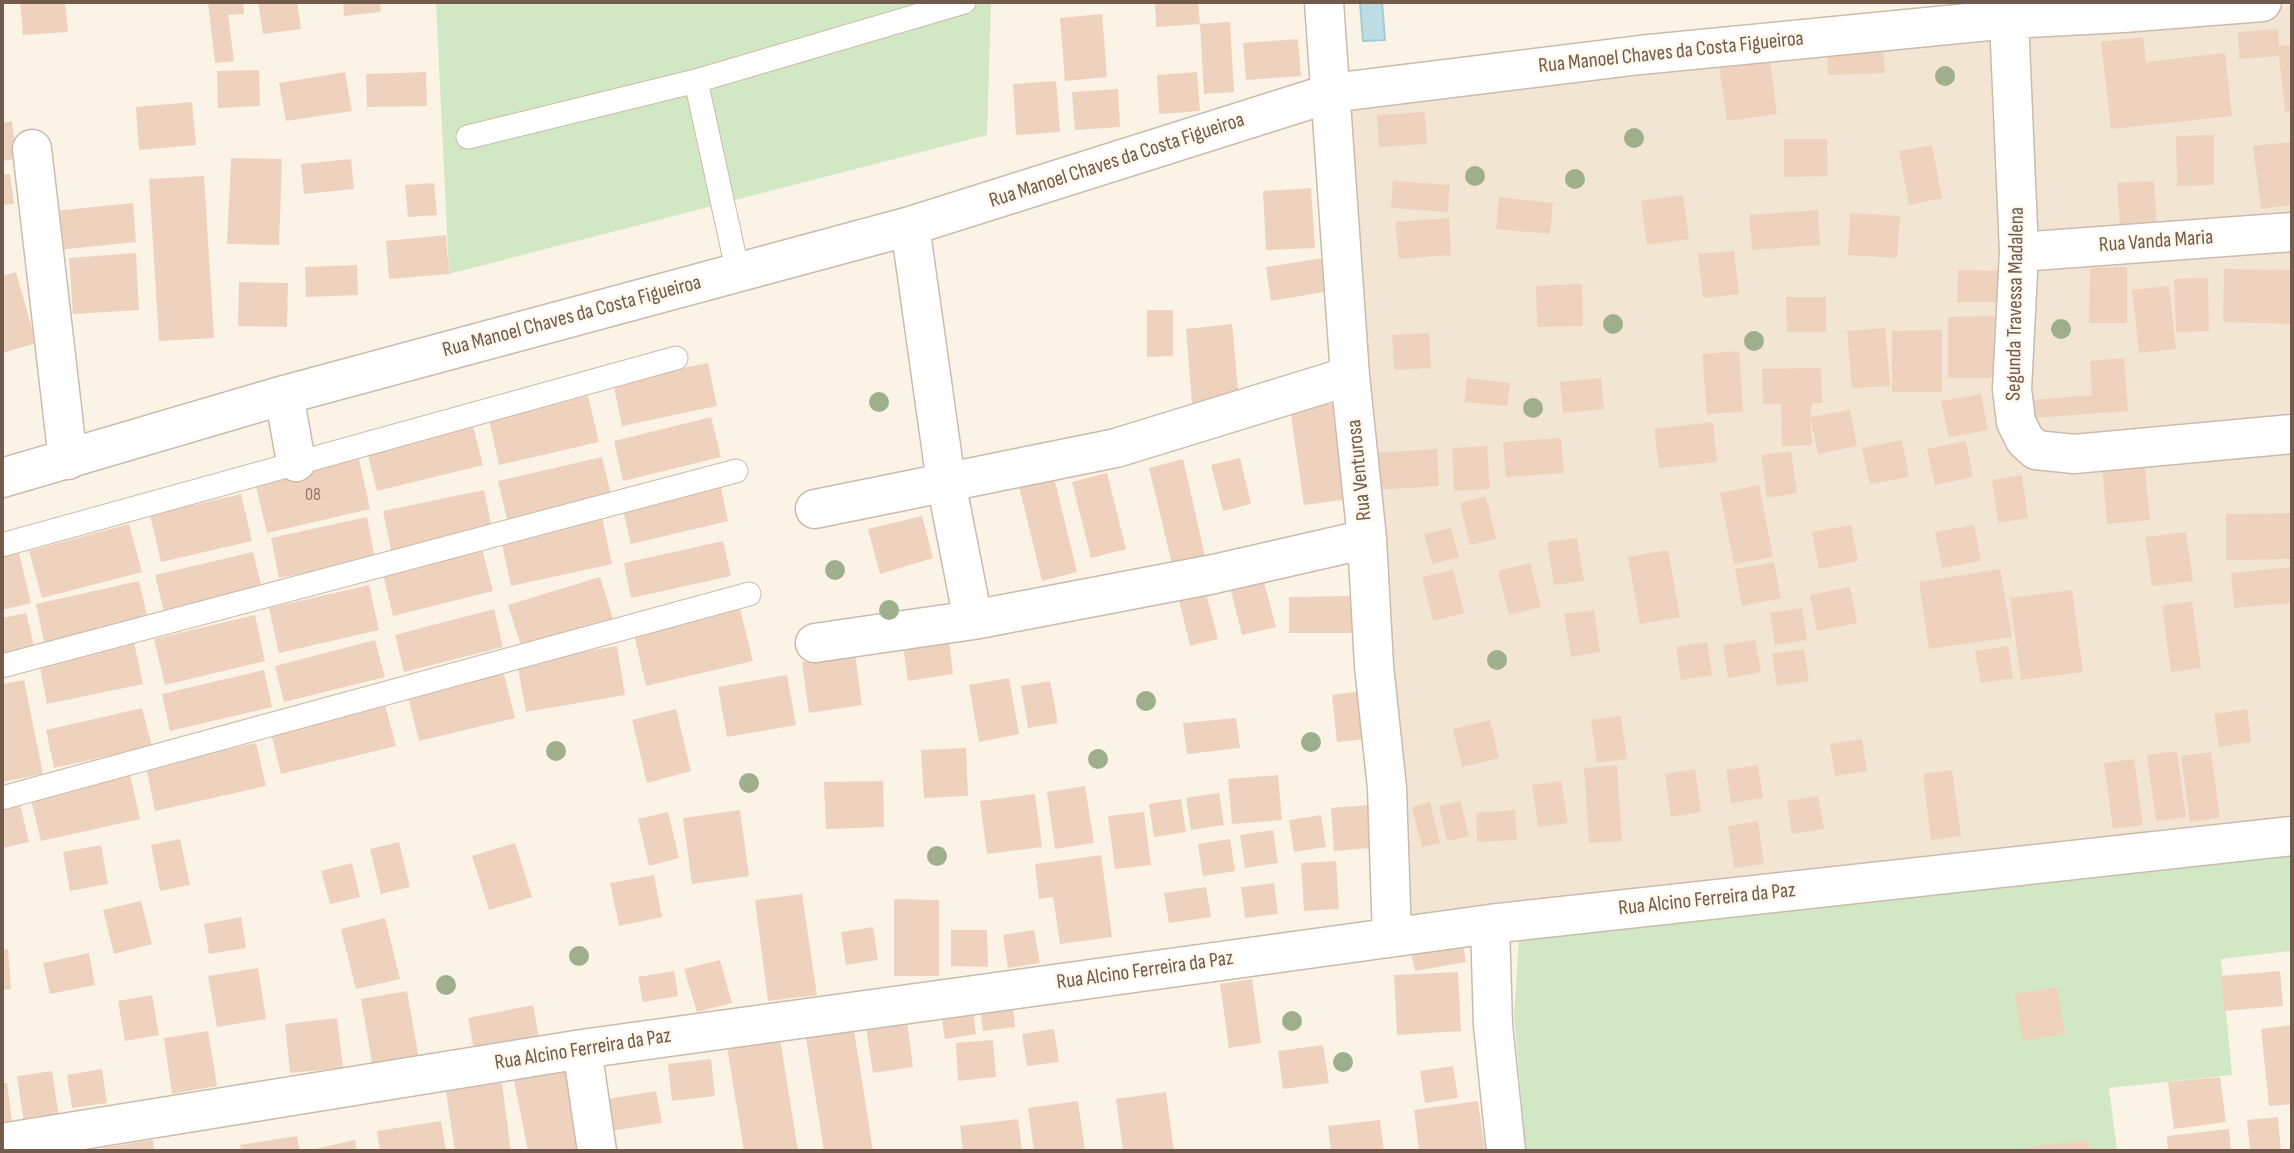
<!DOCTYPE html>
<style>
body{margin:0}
#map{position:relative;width:2294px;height:1153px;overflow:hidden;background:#fbf3e5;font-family:"Sofia Sans Condensed",sans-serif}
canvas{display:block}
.frame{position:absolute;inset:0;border:4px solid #725a4c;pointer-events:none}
</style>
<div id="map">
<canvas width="2294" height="1153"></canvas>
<div class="frame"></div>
</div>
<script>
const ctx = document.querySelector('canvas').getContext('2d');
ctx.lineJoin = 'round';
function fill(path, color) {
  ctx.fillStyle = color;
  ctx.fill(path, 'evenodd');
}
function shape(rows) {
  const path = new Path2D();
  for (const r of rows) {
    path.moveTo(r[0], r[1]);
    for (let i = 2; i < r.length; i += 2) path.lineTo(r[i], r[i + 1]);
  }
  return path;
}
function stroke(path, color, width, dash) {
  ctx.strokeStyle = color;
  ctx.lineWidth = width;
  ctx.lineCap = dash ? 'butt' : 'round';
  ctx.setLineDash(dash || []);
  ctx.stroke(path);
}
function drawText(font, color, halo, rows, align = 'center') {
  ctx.font = font + ' "Sofia Sans Condensed",sans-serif';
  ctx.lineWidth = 5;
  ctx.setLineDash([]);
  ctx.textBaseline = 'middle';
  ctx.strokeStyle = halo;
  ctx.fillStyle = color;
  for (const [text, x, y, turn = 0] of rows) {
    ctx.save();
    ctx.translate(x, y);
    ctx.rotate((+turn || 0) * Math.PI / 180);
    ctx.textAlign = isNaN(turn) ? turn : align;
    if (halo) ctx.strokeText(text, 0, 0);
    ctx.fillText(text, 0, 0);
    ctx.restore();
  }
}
fill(shape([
 [2292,5,2292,845,1414,935,1348,101]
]), '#f2e5d4');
fill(shape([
 [436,2,991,2,987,135,449,274],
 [2292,845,2292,958,2290,951,2221,959,2232,1075,2109,1088,2117,1151,1526,1151,1514,1016,1519,938]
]), '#d2e8c5');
const water = shape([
 [1360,2,1382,2,1385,40,1363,41,1360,2]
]);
fill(water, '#bbdde3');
stroke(water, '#a2ccd5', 2);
fill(shape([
 [20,2,65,2,68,32,23,35],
 [208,2,243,2,244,14,228,15,234,61,215,63],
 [258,2,297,2,301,29,263,34],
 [343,2,380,2,381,12,344,16],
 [1155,2,1198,2,1200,24,1156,27],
 [1102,14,1107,77,1065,81,1060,18],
 [1230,22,1234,92,1204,94,1200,24],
 [2278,29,2279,46,2292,45,2292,111,2285,112,2279,56,2239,59,2238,32],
 [2143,37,2146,62,2225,53,2232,116,2111,129,2101,42],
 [1298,39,1301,76,1246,80,1243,43],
 [1883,47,1885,73,1828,75,1827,49],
 [1770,58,1777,114,1727,121,1719,66],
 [259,70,260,106,218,108,217,71],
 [345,72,352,111,286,121,279,83],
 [426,72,427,106,367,107,366,74],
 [1197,72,1200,111,1159,114,1157,75],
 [1056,81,1060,132,1016,135,1013,84],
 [1118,89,1120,127,1075,130,1072,92],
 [192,102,196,145,139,150,136,107],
 [1425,112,1427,144,1379,147,1377,115],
 [12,121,17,159,2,161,2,123],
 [2214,135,2214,185,2177,186,2176,136],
 [1784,139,1827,139,1828,176,1784,177],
 [2291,142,2292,205,2261,209,2253,146],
 [1932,145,1942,198,1909,205,1899,151],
 [231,158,282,159,279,245,227,244],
 [351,159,354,189,304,194,301,164],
 [10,174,14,204,2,205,2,175],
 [204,176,214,338,159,341,149,179],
 [1393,181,1450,185,1448,212,1391,208],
 [2154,181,2157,228,2120,230,2117,183],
 [434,183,437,215,408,217,405,185],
 [1311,188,1315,248,1266,250,1263,191],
 [1683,195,1689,239,1647,245,1641,201],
 [1499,197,1553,203,1550,234,1496,229],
 [133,203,136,242,58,250,54,211],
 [1818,210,1820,245,1752,250,1749,215],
 [1850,213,1900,216,1897,258,1848,255],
 [1449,218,1451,255,1399,259,1395,222],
 [446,235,449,274,389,279,386,241],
 [1734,251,1739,294,1703,298,1698,254],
 [136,253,139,310,73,314,69,258],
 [1324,258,1330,291,1271,301,1266,267],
 [357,265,358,295,306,297,305,267],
 [2127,267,2127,323,2089,323,2090,268],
 [2224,269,2292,270,2292,324,2223,322],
 [1958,270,2000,271,1999,302,1957,302],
 [16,272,36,343,2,353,2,276],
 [2208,278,2209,331,2176,332,2174,279],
 [239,282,288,283,287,327,238,326],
 [1582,284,1583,326,1537,327,1536,286],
 [2169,286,2176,349,2139,353,2132,290],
 [1786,297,1826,297,1826,332,1787,332],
 [1147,310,1173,310,1173,356,1147,357],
 [1998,316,1998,378,1948,378,1948,317],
 [1232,324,1239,400,1192,404,1186,329],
 [1885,328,1890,386,1852,388,1847,331],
 [1942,330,1942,392,1892,392,1892,331],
 [1429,333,1431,368,1394,370,1392,335],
 [1739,351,1743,412,1707,414,1702,354],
 [2124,358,2128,411,2034,418,2033,400,2092,395,2090,361],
 [708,363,717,406,622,426,613,382],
 [1821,368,1822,403,1812,403,1810,417,1850,410,1857,446,1818,454,1810,417,1812,445,1782,446,1781,404,1763,404,1762,369],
 [1467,378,1510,383,1507,406,1464,402],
 [1601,378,1604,409,1563,413,1560,382],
 [1981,394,1988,430,1949,437,1941,401],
 [588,396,599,442,499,465,489,419],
 [1337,403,1350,499,1304,505,1290,409],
 [711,417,721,457,623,481,614,441],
 [472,422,483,465,377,491,366,448],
 [1713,422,1717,462,1659,468,1654,429],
 [1561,438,1564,473,1506,477,1503,442],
 [1902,440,1909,477,1870,484,1862,448],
 [1966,441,1973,477,1935,485,1927,449],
 [1487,446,1490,489,1454,491,1452,448],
 [1437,449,1439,486,1375,490,1374,453],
 [1791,451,1797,493,1767,498,1761,455],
 [602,457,611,495,507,519,498,481],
 [1240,458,1251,504,1223,511,1211,465],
 [359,459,370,509,267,533,255,482],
 [1183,459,1205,556,1172,564,1149,468],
 [2144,460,2150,520,2107,524,2102,464],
 [1107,473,1126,549,1091,558,1072,482],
 [2022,475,2028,518,1998,523,1992,480],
 [1054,477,1077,572,1042,581,1019,486],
 [719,479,728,521,631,544,621,502],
 [1759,485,1773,557,1734,564,1720,493],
 [484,490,493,533,392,554,383,511],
 [241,494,252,541,161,562,150,515],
 [1486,496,1496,539,1470,545,1460,503],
 [2292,513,2292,559,2226,560,2226,514],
 [922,516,933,558,880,574,868,529],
 [367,517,375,559,279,578,271,538],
 [602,517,612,564,511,586,501,539],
 [129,524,142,572,42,598,29,551],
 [1851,525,1858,561,1819,569,1812,532],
 [1974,525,1981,561,1942,568,1935,532],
 [1451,528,1459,557,1432,564,1424,534],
 [2186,532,2193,581,2152,586,2145,537],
 [1577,538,1584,581,1554,585,1547,542],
 [723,541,731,576,631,598,624,563],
 [482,549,493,591,393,616,383,574],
 [1668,550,1680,617,1640,624,1628,557],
 [253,552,262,589,164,612,155,575],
 [19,553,31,603,2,610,2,557],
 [1774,562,1781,598,1742,606,1735,569],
 [1530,563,1541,607,1509,615,1498,571],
 [2292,567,2292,603,2234,608,2231,573],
 [2000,569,2012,637,1929,649,1919,582],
 [1453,570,1464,613,1433,621,1422,577],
 [1262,575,1276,627,1242,635,1229,583],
 [600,577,613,619,521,646,508,605],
 [139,581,148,620,44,642,36,604],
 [369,585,379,630,279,653,269,608],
 [1850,587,1857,623,1817,631,1810,595],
 [2072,590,2083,672,2021,680,2010,598],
 [1206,593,1218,639,1190,646,1179,600],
 [1353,596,1353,633,1289,633,1289,597],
 [2192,601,2201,668,2171,672,2162,606],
 [1802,608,1807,640,1775,645,1770,613],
 [494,609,503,647,404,672,395,635],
 [740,609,753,661,646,686,634,634],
 [1594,610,1600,652,1571,657,1564,614],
 [26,613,35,649,2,657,2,618],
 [255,615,265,661,165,685,154,639],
 [133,638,143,684,47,704,38,658],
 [949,639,953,674,908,681,903,646],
 [375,640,385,677,284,702,275,666],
 [1755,640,1761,672,1728,678,1723,645],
 [1707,642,1712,675,1681,680,1676,647],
 [617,646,625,695,526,712,517,663],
 [2008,646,2013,678,1981,683,1975,651],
 [1804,649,1809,681,1777,686,1772,654],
 [855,654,862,705,809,713,802,662],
 [264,670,272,707,170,731,162,694],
 [503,670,515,718,419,741,407,693],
 [787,675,796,725,727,737,718,687],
 [1009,678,1019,734,979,742,969,685],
 [24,680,43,774,2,782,2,684],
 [1050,681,1058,723,1028,728,1021,686],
 [1361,691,1367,739,1337,742,1332,695],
 [385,705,396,746,281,774,271,733],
 [142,708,152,746,54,768,46,730],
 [676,709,691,771,647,783,632,720],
 [2247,709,2251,742,2219,747,2214,714],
 [1621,716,1627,759,1597,763,1591,720],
 [1236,718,1240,748,1187,754,1183,723],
 [1490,720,1499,758,1462,767,1453,729],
 [1862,739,1867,771,1835,776,1830,744],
 [256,743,266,786,155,811,146,767],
 [966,748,968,796,924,798,921,750],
 [2177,751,2186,817,2156,821,2147,755],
 [2211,752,2220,818,2190,822,2181,756],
 [2134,759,2143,825,2113,829,2104,763],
 [1617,765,1622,841,1589,843,1584,768],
 [1758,765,1763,798,1731,803,1726,770],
 [1695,769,1701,812,1671,817,1665,774],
 [1952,770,1961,836,1931,840,1923,774],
 [130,774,140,819,41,841,30,796],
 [1278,775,1282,820,1232,824,1228,779],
 [883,781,884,827,826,829,824,782],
 [1561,781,1568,823,1538,827,1532,785],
 [1085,786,1094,843,1055,849,1047,792],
 [1219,793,1224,825,1191,830,1186,798],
 [1035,794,1042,847,987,854,980,801],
 [1818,796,1824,829,1792,834,1787,801],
 [1181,799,1186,832,1154,837,1149,804],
 [1460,801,1469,836,1447,841,1439,806],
 [1430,802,1440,843,1422,847,1412,807],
 [20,804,29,842,2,848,2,808],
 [1368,805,1371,848,1334,851,1331,808],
 [740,810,749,876,692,884,683,818],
 [1515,810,1517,840,1477,842,1476,813],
 [668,812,679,858,649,866,638,819],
 [1144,812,1151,865,1115,869,1108,816],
 [1321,815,1326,847,1294,852,1289,820],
 [1758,821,1764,864,1734,868,1728,826],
 [1273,830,1278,863,1245,868,1240,835],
 [180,839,190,885,160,891,151,845],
 [1230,839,1235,871,1203,876,1198,844],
 [399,842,410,887,381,894,370,849],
 [515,843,532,897,489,910,472,856],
 [101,845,108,884,70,891,63,852],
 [1101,855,1112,937,1060,944,1053,897,1039,899,1035,864],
 [1336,861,1339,909,1304,911,1301,863],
 [352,863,360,897,330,904,321,871],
 [654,875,662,917,619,926,610,883],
 [1274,883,1278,914,1245,918,1241,887],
 [1206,887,1211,917,1169,923,1164,893],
 [802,894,817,995,768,1001,755,900],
 [894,899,939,900,939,976,894,976],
 [141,901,152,944,114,954,103,910],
 [241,917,246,948,209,954,204,924],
 [385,918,400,979,356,989,341,929],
 [873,927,878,960,846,965,841,932],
 [951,930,987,930,988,967,951,966],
 [1034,930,1040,963,1008,968,1003,935],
 [1461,934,1466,962,1415,971,1409,944],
 [8,949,11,989,2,990,2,950],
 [89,953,95,985,50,994,43,963],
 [720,960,732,1003,697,1012,684,969],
 [258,968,266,1019,217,1027,208,976],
 [674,971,678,996,643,1002,638,977],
 [2280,971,2283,1006,2224,1011,2221,976],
 [1458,972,1461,1031,1397,1035,1394,975],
 [1252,979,1261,1043,1229,1048,1220,984],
 [2057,987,2065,1034,2022,1041,2015,994],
 [407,991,419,1059,373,1068,361,999],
 [152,995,159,1035,125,1041,118,1001],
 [1012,997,1015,1027,983,1031,979,1001],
 [972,1001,976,1034,945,1039,940,1006],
 [533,1005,539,1038,474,1050,468,1018],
 [337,1018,343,1068,290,1073,285,1024],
 [907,1021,913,1067,873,1073,866,1027],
 [853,1024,873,1151,824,1151,805,1031],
 [2292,1025,2292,1104,2269,1106,2261,1029],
 [1054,1029,1059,1062,1027,1066,1022,1034],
 [208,1031,217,1086,172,1094,164,1038],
 [779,1033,798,1151,744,1151,726,1041],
 [993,1040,996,1077,958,1081,956,1043],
 [1323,1045,1329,1083,1283,1089,1278,1051],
 [711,1059,715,1096,672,1101,668,1064],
 [564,1065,580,1148,571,1151,528,1151,513,1075],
 [1453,1066,1458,1098,1425,1103,1420,1071],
 [102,1069,107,1103,72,1108,67,1075],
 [52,1071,59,1118,24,1123,17,1076],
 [2220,1077,2226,1122,2174,1129,2168,1082],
 [2,1083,7,1083,13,1130,2,1132],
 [502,1083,511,1151,455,1151,446,1091],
 [656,1091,662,1123,611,1131,607,1099],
 [1166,1092,1174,1151,1123,1151,1116,1099],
 [1078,1101,1085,1151,1034,1151,1028,1108],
 [1478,1101,1485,1151,1419,1151,1414,1110],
 [2278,1117,2281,1151,2250,1151,2247,1120],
 [1018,1119,1022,1151,963,1151,960,1126],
 [1380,1120,1384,1151,1331,1151,1328,1126],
 [441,1121,446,1151,380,1151,377,1131],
 [2229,1129,2231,1151,2168,1151,2167,1136],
 [297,1136,300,1151,241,1151,240,1145],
 [153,1140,154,1151,103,1151,102,1148],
 [355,1140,357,1151,311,1151,311,1150],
 [2088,1140,2090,1151,2021,1151,2021,1148]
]), '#efd2be');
const service = shape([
 [696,81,738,273],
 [468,137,696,81,964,2],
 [2,545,676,358],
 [2,666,736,471],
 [2,798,749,594]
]);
const minor = shape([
 [1324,2,1350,376,1367,539,1374,666,1387,788,1392,937],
 [2009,19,2019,252,2012,389,2016,422,2025,440,2036,450,2074,454,2292,434],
 [32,149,68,460],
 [910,226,946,482,973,620],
 [2019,252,2292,232],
 [284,395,296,462],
 [2,478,284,395,910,226,1331,93,1640,55,2009,19,2123,13,2262,2],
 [815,509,1116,448,1350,376],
 [815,643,973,620,1214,574,1367,539],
 [1490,924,1493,1025,1506,1151],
 [582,1049,597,1151],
 [2,1143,582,1049,1490,924,2292,836]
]);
stroke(service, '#ccbbac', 25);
stroke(minor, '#ccbbac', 41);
stroke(service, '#fff', 23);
stroke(minor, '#fff', 38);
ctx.fillStyle = '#9faf8c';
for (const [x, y] of [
 [1945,76],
 [1634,138],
 [1475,176],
 [1575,179],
 [1613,324],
 [2061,329],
 [1754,341],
 [879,402],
 [1533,408],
 [835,570],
 [889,610],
 [1497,660],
 [1146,701],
 [1311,742],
 [556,751],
 [1098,759],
 [749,783],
 [937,856],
 [579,956],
 [446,985],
 [1292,1021],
 [1343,1062]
]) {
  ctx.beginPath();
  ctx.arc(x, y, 10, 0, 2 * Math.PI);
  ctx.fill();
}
drawText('18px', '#917868', null, [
 ["08",313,495]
]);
drawText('21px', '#725a4c', '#fef7eb', [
 ["Rua Manoel Chaves da Costa Figueiroa",1671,53,-6],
 ["Rua Manoel Chaves da Costa Figueiroa",1117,161,-18],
 ["Rua Vanda Maria",2156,242,-4],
 ["Segunda Travessa Madalena",2016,304,-89],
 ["Rua Manoel Chaves da Costa Figueiroa",572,317,-15],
 ["Rua Venturosa",1360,470,-96],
 ["Rua Alcino Ferreira da Paz",1707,900,-6],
 ["Rua Alcino Ferreira da Paz",1145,971,-8],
 ["Rua Alcino Ferreira da Paz",583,1050,-9]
]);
</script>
